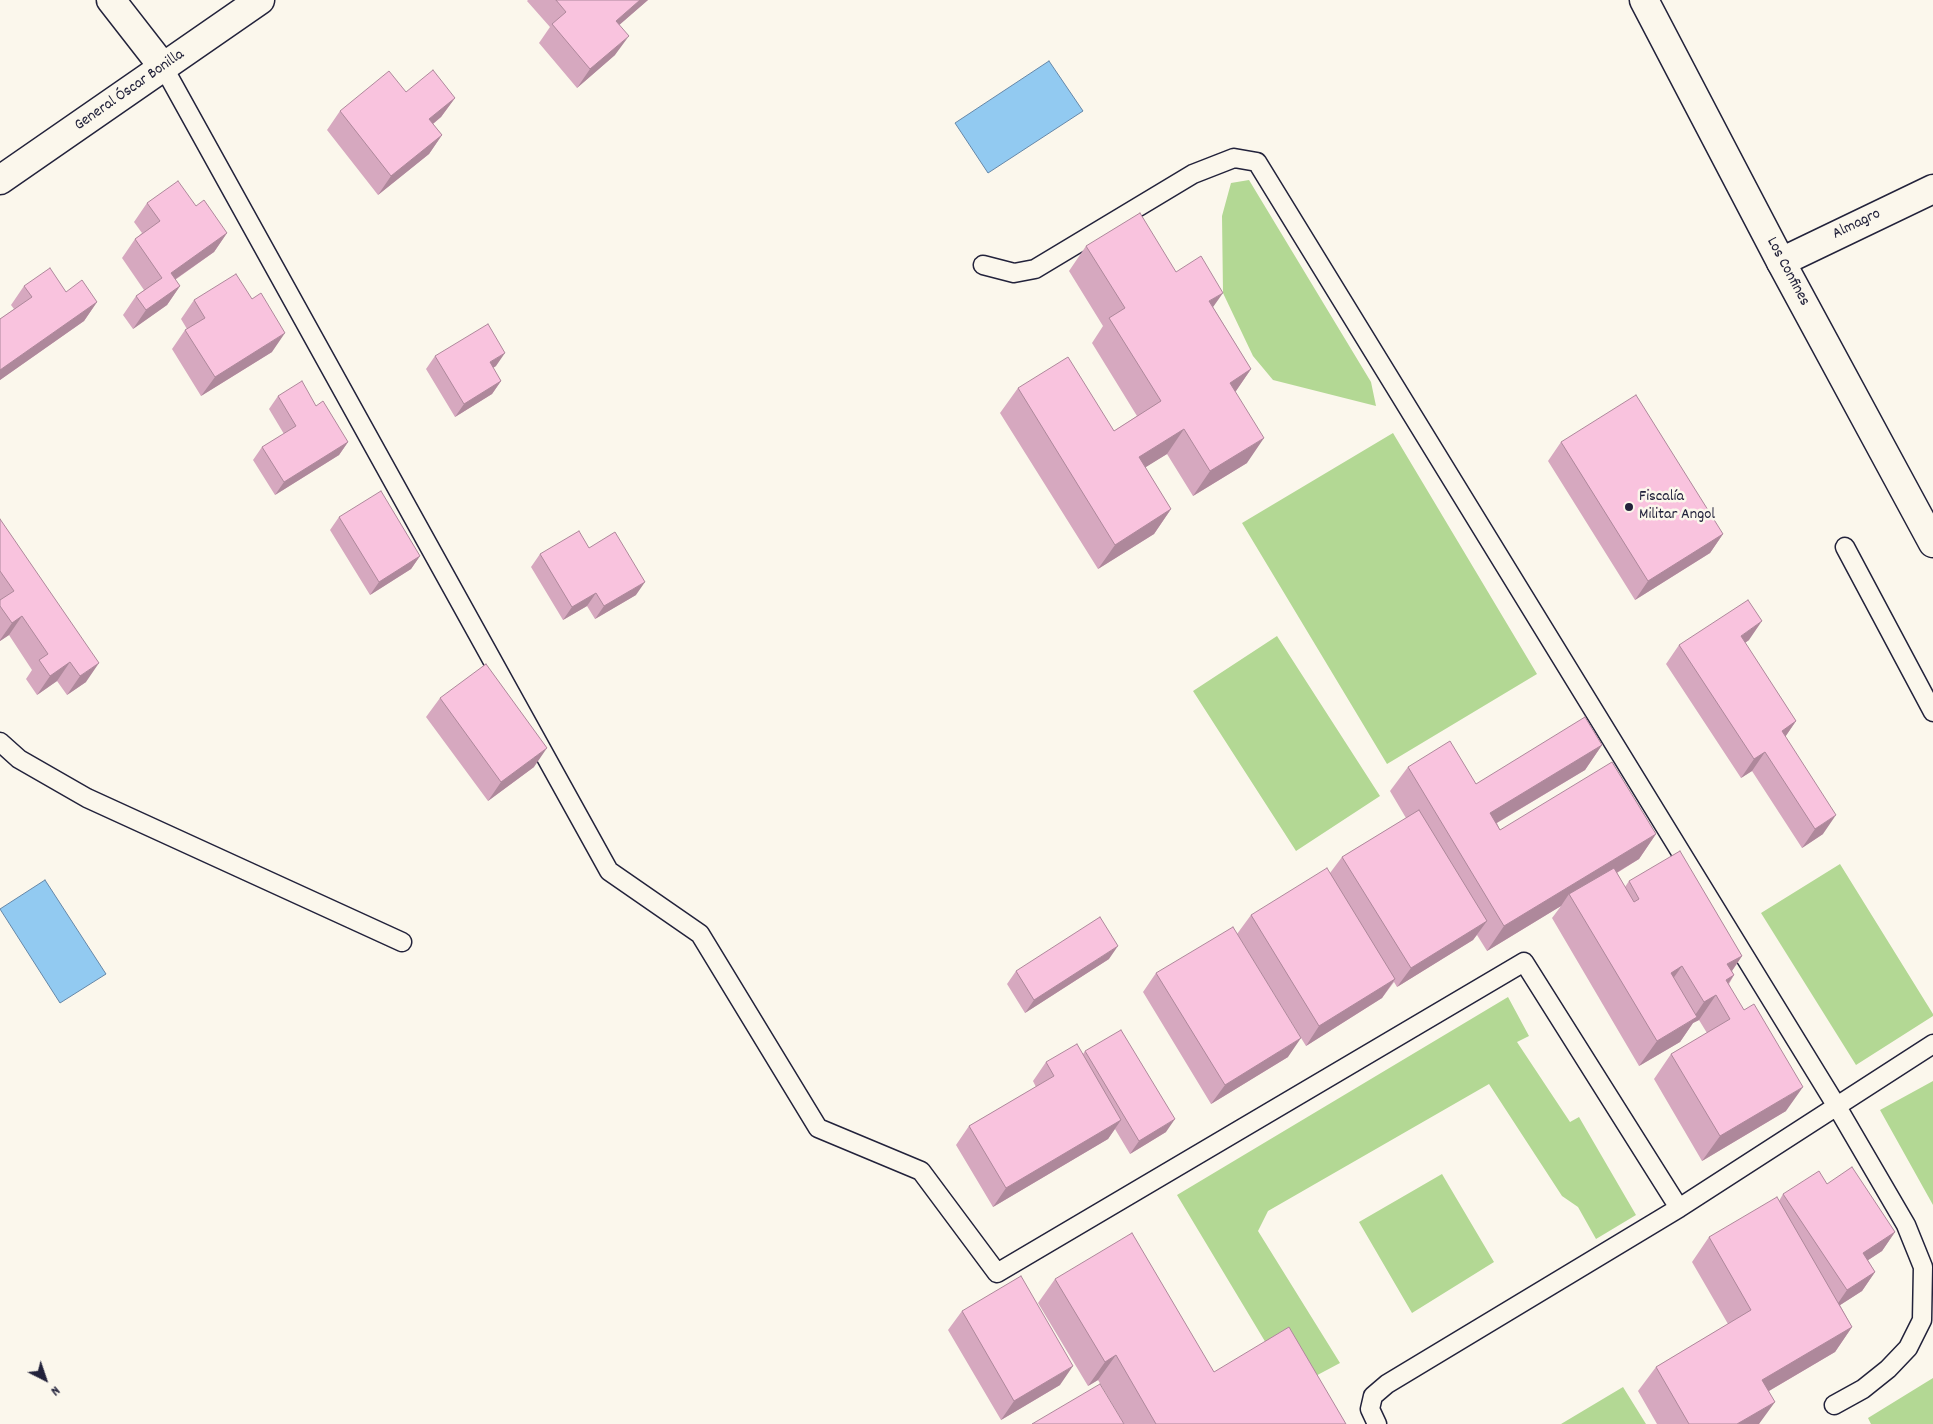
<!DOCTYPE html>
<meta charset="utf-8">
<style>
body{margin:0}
#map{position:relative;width:1933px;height:1424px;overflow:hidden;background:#fbf7ec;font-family:Dekko,sans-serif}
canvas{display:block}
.north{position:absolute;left:20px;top:1354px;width:50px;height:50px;-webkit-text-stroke:4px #fbf7ec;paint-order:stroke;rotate:139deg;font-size:14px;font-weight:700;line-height:20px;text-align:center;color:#22223b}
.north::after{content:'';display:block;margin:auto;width:18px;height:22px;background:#22223b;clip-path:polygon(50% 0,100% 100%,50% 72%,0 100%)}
</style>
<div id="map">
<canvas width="1933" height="1424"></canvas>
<div class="north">N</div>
</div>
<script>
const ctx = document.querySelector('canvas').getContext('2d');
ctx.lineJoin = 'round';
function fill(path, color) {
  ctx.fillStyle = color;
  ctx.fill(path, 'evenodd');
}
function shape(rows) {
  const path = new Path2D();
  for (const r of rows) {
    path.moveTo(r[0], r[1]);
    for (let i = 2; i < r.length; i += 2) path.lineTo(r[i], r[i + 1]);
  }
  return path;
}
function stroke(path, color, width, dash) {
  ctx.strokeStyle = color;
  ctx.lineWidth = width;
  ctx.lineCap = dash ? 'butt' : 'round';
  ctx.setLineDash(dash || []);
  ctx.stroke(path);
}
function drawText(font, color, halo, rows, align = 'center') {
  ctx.font = font + ' Dekko,sans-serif';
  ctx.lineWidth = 5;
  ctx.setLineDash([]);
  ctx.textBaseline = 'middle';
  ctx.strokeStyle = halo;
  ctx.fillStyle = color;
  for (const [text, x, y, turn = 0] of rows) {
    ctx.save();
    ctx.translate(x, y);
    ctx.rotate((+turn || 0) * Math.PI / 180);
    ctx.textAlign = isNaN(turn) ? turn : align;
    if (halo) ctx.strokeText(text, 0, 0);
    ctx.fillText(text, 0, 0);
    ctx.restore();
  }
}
fill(shape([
 [1249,180,1371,382,1376,406,1273,380,1253,356,1223,293,1222,216,1231,183],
 [1393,433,1537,674,1387,764,1242,523],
 [1277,636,1380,796,1296,851,1193,691],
 [1840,864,1933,1014,1933,1016,1856,1065,1761,913],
 [1508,997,1529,1036,1517,1042,1570,1122,1579,1117,1636,1215,1596,1239,1578,1207,1562,1196,1489,1084,1268,1211,1258,1231,1340,1363,1293,1388,1177,1195],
 [1933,1081,1933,1205,1880,1110],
 [1442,1174,1494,1262,1412,1313,1359,1222],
 [1933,1378,1933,1424,1871,1424,1868,1418],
 [1623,1387,1646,1424,1561,1424]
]), '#b3d894');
const water = shape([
 [1049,61,1083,111,988,173,955,123,1049,61],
 [45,880,106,974,60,1003,0,909,45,880]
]);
fill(water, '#92caf1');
stroke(water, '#6587a8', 1);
const lane = shape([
 [164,68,609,871,700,934,818,1128,921,1171,997,1273,1524,962,1679,1208,1933,1044],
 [983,265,1014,273,1035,269,1193,174,1234,158,1257,162,1836,1105,1906,1225,1923,1267,1922,1320,1908,1348,1888,1369,1863,1389,1834,1405],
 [1845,547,1933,712],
 [0,742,19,759,87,798,402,942],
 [1377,1424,1370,1409,1373,1396,1387,1384,1679,1208]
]);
const street = shape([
 [1781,262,1933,189]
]);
const secondary = shape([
 [111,0,164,68],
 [1644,0,1781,262,1933,543],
 [0,180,260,0]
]);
stroke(lane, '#22223b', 21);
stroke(street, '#22223b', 31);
stroke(secondary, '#22223b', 31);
stroke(lane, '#fbf7ec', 18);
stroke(street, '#fbf7ec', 28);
stroke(secondary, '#fbf7ec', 28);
fill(shape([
 [528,0,648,0,619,25,615,55,577,88,539,43,550,27,527,1],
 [406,92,455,98,441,117,433,124,442,135,429,154,378,195,327,130,340,111],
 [147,203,196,206,227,233,214,252,175,280,180,286,167,305,133,329,123,315,136,296,144,290,122,258,135,239,142,233,134,222],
 [1086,246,1176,272,1213,307,1251,369,1235,392,1247,463,1193,496,1167,454,1145,467,1171,509,1154,534,1098,569,1000,413,1018,388,1114,431,1137,416,1092,343,1103,326,1069,271],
 [24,286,66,292,97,302,84,321,0,380,0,319,14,309,11,305],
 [252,299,272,352,201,396,172,349,185,330,187,329,181,319,194,300],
 [435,356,496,366,493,368,501,381,492,394,455,417,426,369],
 [278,396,316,406,348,442,339,455,275,495,253,460,262,447,284,434,269,409],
 [1561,442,1723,534,1710,553,1635,600,1548,461],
 [339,517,420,556,411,569,370,595,330,530],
 [0,519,86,682,67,695,57,681,37,695,26,679,32,670,9,635,0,641],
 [589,548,636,595,595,619,587,606,563,620,531,567,540,554],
 [1749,640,1745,643,1796,721,1785,737,1823,834,1802,848,1752,771,1741,778,1666,664,1679,645],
 [440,698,534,767,488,801,426,717],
 [1602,745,1585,770,1497,823,1500,830,1656,834,1639,859,1617,873,1625,887,1629,881,1742,956,1732,971,1734,975,1729,984,1786,1111,1702,1161,1654,1079,1671,1054,1707,1033,1699,1020,1693,1023,1680,1042,1639,1066,1552,918,1561,906,1487,951,1477,935,1473,940,1397,987,1394,982,1382,998,1306,1046,1237,934,1251,915,1330,873,1342,857,1406,818,1390,791,1408,767,1476,784],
 [1109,959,1025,1013,1007,984,1016,971],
 [1156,973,1288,1057,1211,1104,1143,992],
 [1085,1051,1166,1132,1130,1154,1115,1129,1108,1139,993,1207,956,1145,969,1126,1036,1087,1033,1081,1046,1062,1083,1054],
 [1827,1184,1895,1232,1882,1251,1868,1260,1875,1272,1862,1291,1840,1305,1852,1327,1835,1352,1769,1391,1759,1424,1657,1424,1638,1391,1656,1367,1728,1324,1692,1262,1709,1237,1779,1201,1783,1194],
 [1055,1279,1214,1372,1346,1424,1124,1424,1098,1380,1088,1386,1038,1303],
 [962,1311,1060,1385,1001,1420,948,1330]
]), '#d6a8bf');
fill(shape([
 [640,0,648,0,602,40,616,21],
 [629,36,615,55,577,88,590,69],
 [455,98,441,117,416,138,429,119],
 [442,135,429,154,378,195,391,176],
 [227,233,214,252,157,292,171,273],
 [180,286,167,305,133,329,146,310],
 [1223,293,1206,317,1209,301],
 [97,302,84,321,0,380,0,370],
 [285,333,272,352,201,396,215,377],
 [505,353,496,366,481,375,490,362],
 [1251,369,1234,394,1230,383],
 [501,381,492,394,455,417,464,404],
 [1184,429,1167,454,1122,482,1139,457],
 [1264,438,1247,463,1193,496,1210,471],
 [348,442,339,455,275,495,284,482],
 [1171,509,1154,534,1098,569,1115,545],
 [1723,534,1710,553,1635,600,1648,581],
 [420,556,411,569,370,595,379,582],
 [645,582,636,595,595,619,604,606],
 [596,593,587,606,563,620,572,607],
 [22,616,9,635,0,641,0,640,12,623],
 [1762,621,1749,640,1727,655,1741,636],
 [70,662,57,681,37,695,50,676],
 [99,663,86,682,67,695,80,676],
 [1796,721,1783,740,1782,731],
 [1602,745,1585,770,1473,837,1490,813],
 [547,748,534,767,488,801,501,782],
 [1765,752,1752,771,1741,778,1754,759],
 [1836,815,1823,834,1802,848,1815,829],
 [1656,834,1639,859,1573,899,1569,894,1561,906,1487,951,1504,926],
 [1487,921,1473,940,1397,987,1411,968],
 [1118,946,1109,959,1025,1013,1034,1000],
 [1742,956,1725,981,1727,964],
 [1682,966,1665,990,1671,973],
 [1734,975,1718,998,1716,995,1699,1020,1693,1023,1680,1042,1639,1066,1657,1041,1691,1021,1704,1002,1726,980],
 [1395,979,1382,998,1306,1046,1319,1026],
 [1301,1038,1288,1057,1211,1104,1225,1085],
 [1803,1087,1786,1111,1702,1161,1720,1136],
 [1175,1119,1166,1132,1130,1154,1139,1141],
 [1121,1120,1108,1139,993,1207,1006,1188],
 [1895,1232,1882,1251,1850,1272,1863,1253],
 [1875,1272,1862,1291,1834,1309,1847,1290],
 [1852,1327,1835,1352,1745,1405,1762,1380],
 [1116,1355,1098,1380,1088,1386,1105,1362],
 [1073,1366,1060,1385,1001,1420,1014,1401],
 [1775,1402,1759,1424,1737,1424]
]), '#ae889b');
const building = shape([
 [556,0,640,0,616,21,629,36,590,69,552,24,566,12,556,0],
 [433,70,455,98,429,119,442,135,391,176,340,111,389,71,406,92,433,70],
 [178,181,196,206,204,200,227,233,171,273,180,286,146,310,136,296,162,278,135,239,160,221,147,203,178,181],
 [1140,213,1176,272,1201,256,1223,293,1209,301,1251,369,1230,383,1264,438,1210,471,1184,429,1139,457,1171,509,1115,545,1018,388,1068,357,1114,431,1161,401,1109,318,1125,308,1086,246,1140,213],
 [50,268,66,292,82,280,97,302,0,370,0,319,32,297,24,286,50,268],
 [236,274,252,299,261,293,285,333,215,377,185,330,205,318,194,300,236,274],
 [488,324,505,353,490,362,501,381,464,404,435,356,488,324],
 [302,381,316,406,323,401,348,442,284,482,262,447,296,426,278,396,302,381],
 [1636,395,1723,534,1648,581,1561,442,1636,395],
 [381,491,420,556,379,582,339,517,381,491],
 [0,519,99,663,80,676,70,662,50,676,39,660,48,654,22,616,12,623,0,606,0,600,14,591,0,571,0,519],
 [579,531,589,548,615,532,645,582,604,606,596,593,572,607,540,554,579,531],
 [1748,600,1762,621,1741,636,1796,721,1782,731,1836,815,1815,829,1765,752,1754,759,1679,645,1748,600],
 [486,664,547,748,501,782,440,698,486,664],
 [1585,717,1602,745,1490,813,1500,830,1612,762,1656,834,1504,926,1408,767,1450,741,1476,784,1585,717],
 [1419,810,1487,921,1411,968,1342,857,1419,810],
 [1680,851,1742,956,1727,964,1734,975,1726,980,1744,1010,1754,1004,1803,1087,1720,1136,1671,1054,1730,1019,1716,995,1704,1002,1682,966,1671,973,1697,1017,1657,1041,1569,894,1614,868,1634,902,1639,899,1629,881,1680,851],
 [1327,868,1395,979,1319,1026,1251,915,1327,868],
 [1100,917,1118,946,1034,1000,1016,971,1100,917],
 [1233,927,1301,1038,1225,1085,1156,973,1233,927],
 [1121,1030,1175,1119,1139,1141,1085,1051,1121,1030],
 [1077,1044,1121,1120,1006,1188,969,1126,1054,1076,1046,1062,1077,1044],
 [1852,1167,1895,1232,1863,1253,1875,1272,1847,1290,1783,1194,1819,1171,1827,1184,1852,1167],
 [1777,1197,1852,1327,1762,1380,1775,1402,1737,1424,1689,1424,1656,1367,1751,1310,1709,1237,1777,1197],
 [1132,1233,1214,1372,1289,1327,1346,1424,1156,1424,1116,1355,1105,1362,1055,1279,1132,1233],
 [1021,1276,1073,1366,1014,1401,962,1311,1021,1276],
 [1100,1384,1124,1424,1032,1424,1100,1384]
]);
fill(building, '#f9c3de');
stroke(building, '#ae889b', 1);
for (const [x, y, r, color] of [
 [1629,507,5,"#22223b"]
]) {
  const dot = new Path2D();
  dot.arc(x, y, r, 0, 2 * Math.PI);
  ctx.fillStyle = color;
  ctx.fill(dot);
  stroke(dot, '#fbf7ec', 2);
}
drawText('16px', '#22223b', '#fbf7ec', [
 ["General Óscar Bonilla",130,91,-35],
 ["Almagro",1857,225,-26],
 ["Los Confines",1787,272,62]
]);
drawText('16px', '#22223b', '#fbf7ec', [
 ["Fiscalía",1639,498],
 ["Militar Angol",1639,516]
], 'left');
</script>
